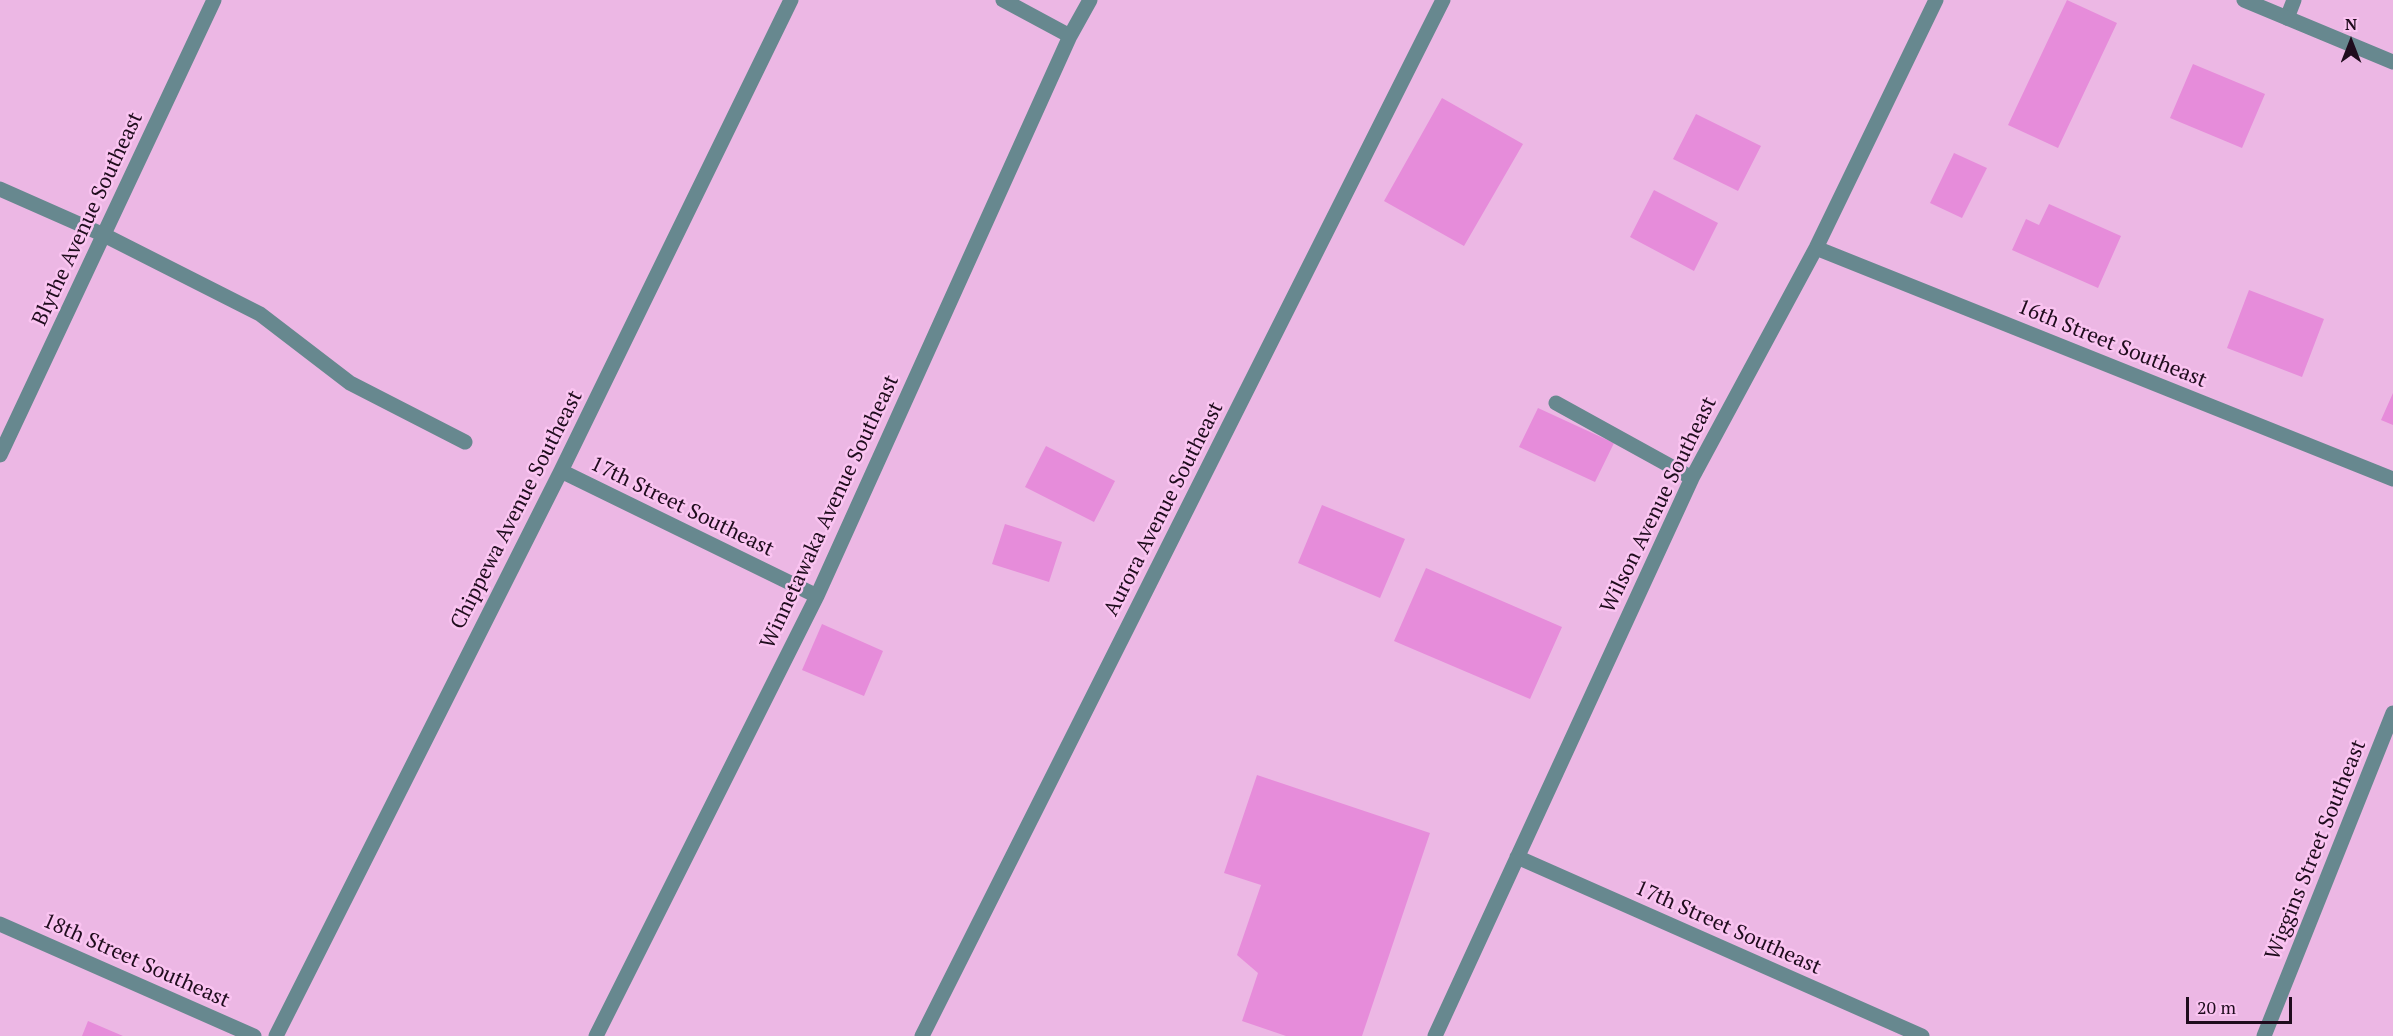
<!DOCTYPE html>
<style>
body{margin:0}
#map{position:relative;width:2393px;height:1036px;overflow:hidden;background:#ecb7e4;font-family:"PT Serif",serif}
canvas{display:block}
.north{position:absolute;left:2321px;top:12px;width:60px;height:60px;-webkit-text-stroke:4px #fac4f1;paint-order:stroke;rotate:0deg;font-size:16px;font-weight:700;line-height:24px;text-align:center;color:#1f0c1d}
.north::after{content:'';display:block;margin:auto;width:21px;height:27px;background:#1f0c1d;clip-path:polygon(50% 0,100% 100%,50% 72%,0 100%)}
.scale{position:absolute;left:2186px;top:997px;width:106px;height:27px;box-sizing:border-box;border:3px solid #1f0c1d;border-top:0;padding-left:8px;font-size:18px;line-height:21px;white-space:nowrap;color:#1f0c1d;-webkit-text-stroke:4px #fac4f1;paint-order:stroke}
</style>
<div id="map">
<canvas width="2393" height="1036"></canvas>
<div class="north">N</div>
<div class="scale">20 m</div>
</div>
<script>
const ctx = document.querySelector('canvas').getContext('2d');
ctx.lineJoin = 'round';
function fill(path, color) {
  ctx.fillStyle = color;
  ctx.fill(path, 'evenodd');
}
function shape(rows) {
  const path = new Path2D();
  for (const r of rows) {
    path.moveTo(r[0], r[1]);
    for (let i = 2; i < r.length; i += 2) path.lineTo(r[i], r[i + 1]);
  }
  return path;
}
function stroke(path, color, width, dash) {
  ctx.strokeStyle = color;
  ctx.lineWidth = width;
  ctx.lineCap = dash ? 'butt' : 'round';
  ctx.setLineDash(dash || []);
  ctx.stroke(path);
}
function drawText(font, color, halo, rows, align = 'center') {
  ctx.font = font + ' "PT Serif",serif';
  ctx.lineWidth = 5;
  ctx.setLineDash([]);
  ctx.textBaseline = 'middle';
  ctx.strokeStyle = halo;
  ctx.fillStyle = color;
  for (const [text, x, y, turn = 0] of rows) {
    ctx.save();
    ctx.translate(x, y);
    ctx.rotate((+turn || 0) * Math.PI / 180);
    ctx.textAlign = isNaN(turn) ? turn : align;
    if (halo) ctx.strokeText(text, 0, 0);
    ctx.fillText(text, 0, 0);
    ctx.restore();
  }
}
fill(shape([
 [2067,0,2117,23,2058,148,2008,125],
 [2193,64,2265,94,2242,148,2170,118],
 [1442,98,1523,144,1464,246,1384,201],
 [1696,114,1761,146,1738,191,1673,159],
 [1954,153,1987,168,1962,218,1930,203],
 [1654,190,1718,223,1694,271,1630,237],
 [2049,204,2121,236,2098,288,2012,250,2026,219,2039,225],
 [2249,290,2324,319,2302,377,2227,348],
 [2393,393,2393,425,2381,420],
 [1538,408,1614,443,1595,482,1519,447],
 [1046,446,1115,481,1094,522,1025,487],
 [1322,505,1405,539,1380,598,1298,563],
 [1005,524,1062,542,1049,582,992,564],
 [1426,568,1562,627,1530,699,1394,641],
 [822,624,883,651,864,696,802,670],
 [1257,775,1430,833,1362,1036,1286,1036,1242,1021,1258,973,1237,955,1261,885,1224,873],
 [88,1021,123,1036,82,1036]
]), '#e68cda');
stroke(shape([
 [2287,18,2294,0],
 [0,189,104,235,260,314,350,383,465,442]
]), '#67888f', 15);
stroke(shape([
 [1003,0,1070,36],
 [2244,0,2393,62],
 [1816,248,2393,479],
 [1556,403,1692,478],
 [0,455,214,0],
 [561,471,817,596],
 [1517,857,1922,1036],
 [0,924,254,1036],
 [276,1036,561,471,791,0],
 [596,1036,817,596,1070,36,1090,0],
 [922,1036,1443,0],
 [1435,1036,1692,478,1816,248,1936,0],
 [2264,1036,2393,713]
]), '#67888f', 15);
drawText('21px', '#1f0c1d', '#fac4f1', [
 ["Blythe Avenue Southeast",88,219,-65],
 ["16th Street Southeast",2112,344,22],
 ["Wilson Avenue Southeast",1659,505,-64],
 ["17th Street Southeast",682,507,26],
 ["Aurora Avenue Southeast",1164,509,-63],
 ["Chippewa Avenue Southeast",517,510,-63],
 ["Winnetawaka Avenue Southeast",830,512,-65],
 ["Wiggins Street Southeast",2316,850,-68],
 ["17th Street Southeast",1728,928,24],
 ["18th Street Southeast",136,961,24]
]);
</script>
